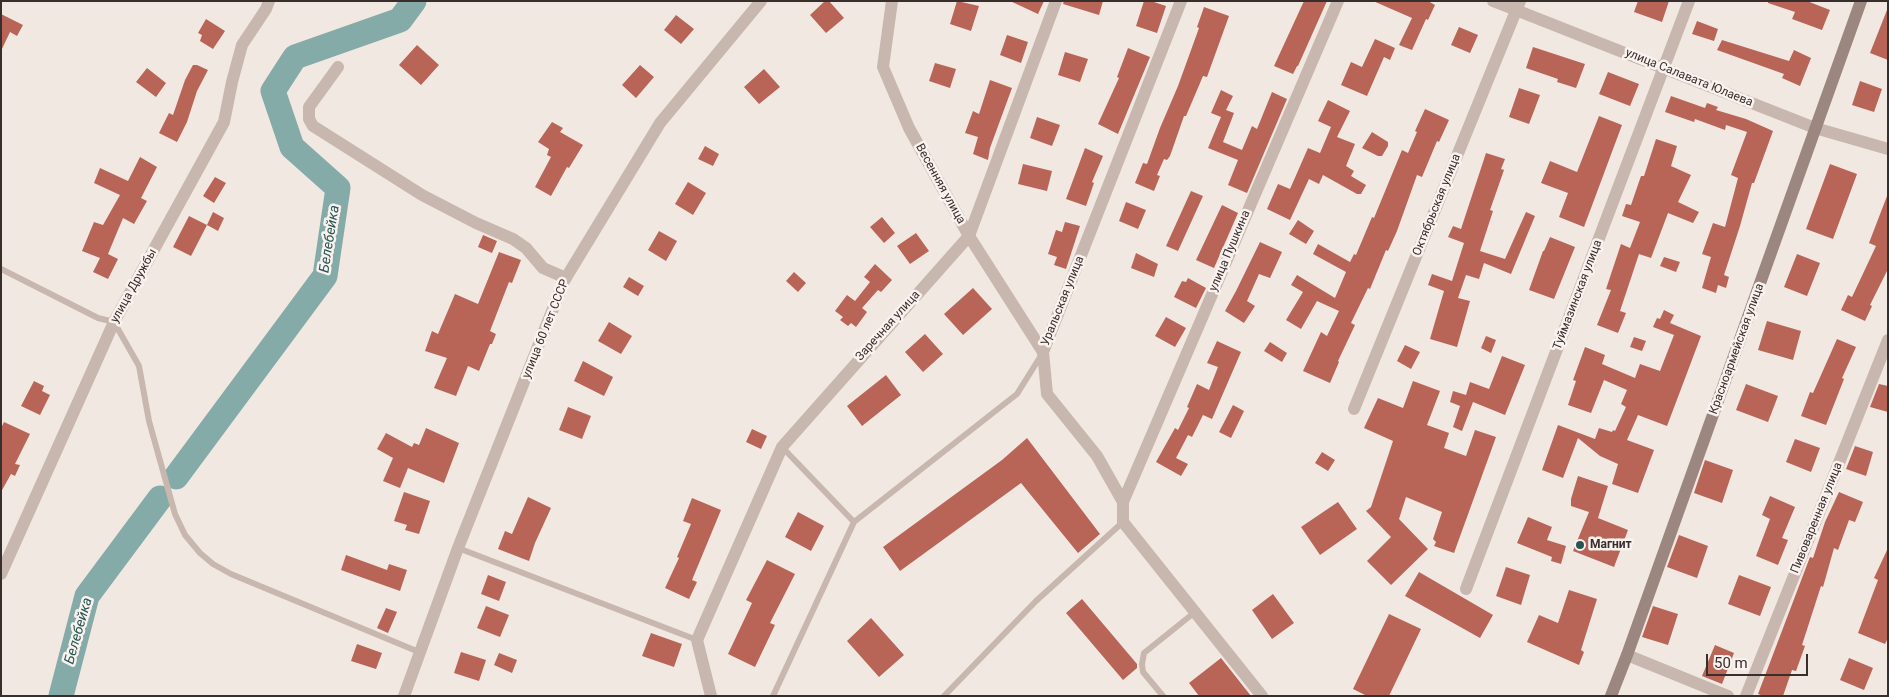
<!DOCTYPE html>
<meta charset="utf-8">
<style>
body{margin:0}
#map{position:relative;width:1889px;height:697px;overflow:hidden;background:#f1e8e2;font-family:Roboto,sans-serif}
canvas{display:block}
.frame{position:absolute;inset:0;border:2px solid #382e2c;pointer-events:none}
.scale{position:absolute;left:1706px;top:654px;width:102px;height:22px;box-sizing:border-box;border:2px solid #382e2c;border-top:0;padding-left:6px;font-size:15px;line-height:18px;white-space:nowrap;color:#382e2c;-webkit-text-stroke:4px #f9f2ee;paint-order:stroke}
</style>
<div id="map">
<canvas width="1889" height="697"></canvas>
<div class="frame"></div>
<div class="scale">50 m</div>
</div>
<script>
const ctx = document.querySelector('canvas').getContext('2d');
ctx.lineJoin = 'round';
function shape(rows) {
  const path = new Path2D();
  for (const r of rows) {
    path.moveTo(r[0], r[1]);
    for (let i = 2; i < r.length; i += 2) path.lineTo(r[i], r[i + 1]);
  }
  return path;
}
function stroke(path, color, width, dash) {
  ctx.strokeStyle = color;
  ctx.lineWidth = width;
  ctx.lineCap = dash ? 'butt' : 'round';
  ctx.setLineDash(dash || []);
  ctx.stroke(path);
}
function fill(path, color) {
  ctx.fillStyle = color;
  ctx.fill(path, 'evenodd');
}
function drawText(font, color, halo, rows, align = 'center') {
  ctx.font = font + ' Roboto,sans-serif';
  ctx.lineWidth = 5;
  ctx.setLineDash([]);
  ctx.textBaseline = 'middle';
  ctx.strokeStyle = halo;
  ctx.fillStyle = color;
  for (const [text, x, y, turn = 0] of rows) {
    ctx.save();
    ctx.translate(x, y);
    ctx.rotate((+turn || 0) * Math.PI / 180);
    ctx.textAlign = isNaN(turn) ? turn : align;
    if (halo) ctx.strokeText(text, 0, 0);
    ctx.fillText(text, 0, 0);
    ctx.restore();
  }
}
stroke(shape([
 [176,477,325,276,338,188,292,147,273,91,295,57,400,20,414,1],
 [61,696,87,596,160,498]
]), '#84aba8', 25);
fill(shape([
 [825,1,829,1,844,18,826,33,810,15],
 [957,1,979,6,971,31,950,24],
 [1010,1,1044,1,1038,14],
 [1064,1,1103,1,1099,15,1063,4],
 [1144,1,1151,1,1166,6,1157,33,1136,26],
 [1304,1,1327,1,1298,66,1297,66,1293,74,1274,66],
 [1373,1,1428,1,1435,5,1428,20,1426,19,1412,50,1399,45,1412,18],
 [1638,1,1669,1,1662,22,1634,12],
 [1768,1,1807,1,1830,10,1822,30,1792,19,1795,12,1768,3],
 [1204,7,1229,16,1207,77,1203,76,1186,116,1184,116,1170,156,1167,160,1164,159,1157,175,1160,176,1154,191,1135,183,1143,163,1147,164,1160,128,1178,86,1199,28,1197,27],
 [1887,10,1888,10,1888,60,1870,53],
 [1,14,23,25,17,36,10,32,1,51],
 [676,15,694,29,681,44,664,30],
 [206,19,225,31,213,49,200,41,202,35,198,33],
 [1697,21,1718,29,1714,41,1692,34],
 [1459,27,1478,35,1470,53,1451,45],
 [1007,35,1028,42,1021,63,1000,55],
 [1375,39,1395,48,1390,60,1384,57,1367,96,1341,85,1351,62,1362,67],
 [1722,40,1789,61,1794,50,1811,58,1800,86,1782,78,1784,74,1717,50],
 [417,45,439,65,421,85,399,65],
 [1533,47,1585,64,1576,88,1557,82,1558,79,1526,68],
 [1128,48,1150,57,1118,134,1098,124,1119,78,1117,77],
 [1065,52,1088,59,1080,82,1058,75],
 [935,63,956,69,950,88,929,81],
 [193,65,197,65,208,70,197,91,187,122,177,142,159,133,169,113,173,115,185,80],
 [640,65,654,77,636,98,622,85],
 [147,68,166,83,156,97,136,82],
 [764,69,780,87,759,104,744,87],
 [1608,72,1639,84,1630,106,1599,94],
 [990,80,1012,88,990,148,988,160,973,154,978,137,965,133,973,111,979,114],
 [1860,81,1882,89,1874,112,1852,105],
 [1519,88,1540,95,1529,124,1509,117],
 [1221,90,1233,96,1226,110,1234,113,1223,142,1242,150,1252,126,1257,129,1272,92,1287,99,1247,193,1228,185,1238,160,1208,148,1221,117,1211,113],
 [1671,96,1705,108,1707,103,1718,107,1716,110,1746,119,1773,131,1754,183,1752,183,1740,226,1724,275,1729,277,1726,288,1718,285,1716,293,1702,288,1711,257,1702,254,1713,223,1725,227,1738,178,1731,175,1747,132,1726,125,1725,130,1695,119,1694,122,1665,112],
 [1328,100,1350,111,1337,137,1355,144,1346,166,1354,171,1351,176,1366,185,1361,194,1357,194,1323,175,1319,184,1309,179,1290,220,1267,209,1278,184,1290,189,1308,148,1320,153,1331,127,1318,121],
 [1425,109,1449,120,1439,142,1437,141,1422,177,1417,175,1397,231,1388,251,1386,250,1370,289,1368,288,1351,323,1355,325,1338,361,1339,362,1330,383,1303,371,1321,332,1327,336,1339,311,1317,301,1301,329,1286,320,1303,292,1291,285,1297,275,1335,298,1346,272,1313,254,1318,244,1350,262,1354,254,1356,255,1372,217,1374,218,1402,150,1408,153,1417,132,1415,131],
 [1599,116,1622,125,1584,227,1559,217,1568,193,1541,183,1550,161,1577,172],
 [1037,117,1060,125,1052,146,1030,138],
 [552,122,563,128,560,132,583,145,569,168,567,167,551,196,535,187,551,157,547,155,549,149,538,142],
 [1372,132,1388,142,1388,146,1382,156,1378,156,1362,148],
 [1656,139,1677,146,1671,166,1691,175,1678,202,1699,212,1693,223,1668,213,1651,258,1639,254,1620,311,1626,313,1618,333,1597,325,1611,290,1606,289,1621,244,1630,248,1640,222,1622,216,1626,204,1631,205,1641,176,1644,176],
 [705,146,719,154,713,166,698,159],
 [1085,148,1103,156,1092,182,1094,183,1086,206,1066,199],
 [1486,153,1505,159,1501,169,1504,170,1490,210,1493,211,1480,251,1505,259,1526,212,1535,216,1511,274,1484,263,1479,279,1466,275,1458,298,1470,301,1457,347,1430,339,1444,291,1428,285,1432,274,1452,281,1464,243,1448,237,1453,226,1461,229],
 [140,157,157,167,141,198,147,201,134,224,123,218,108,254,118,259,108,279,93,272,100,258,82,251,94,222,103,225,120,195,94,183,100,168,128,181],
 [1023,164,1052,171,1047,191,1018,184],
 [1830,164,1857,174,1833,239,1806,229],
 [215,177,226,183,214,203,203,196],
 [688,182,706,193,693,215,675,204],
 [1191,191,1203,196,1178,251,1166,246],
 [1887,196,1888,269,1870,305,1872,306,1865,321,1841,310,1848,295,1852,297,1876,246,1869,243],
 [1126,202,1146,210,1138,229,1119,221],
 [1222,205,1238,213,1214,268,1196,260],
 [213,212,224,218,218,231,207,225],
 [189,216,207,225,191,256,173,247],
 [882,217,895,233,884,243,870,227],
 [1298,220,1314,231,1306,244,1289,234],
 [1065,222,1080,226,1066,269,1054,265,1057,257,1048,254,1056,230,1062,232],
 [659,231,677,241,666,261,648,250],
 [916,233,929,251,910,264,897,246],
 [483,235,497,241,492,253,478,247],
 [1550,237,1575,247,1554,299,1529,290,1543,251,1544,251],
 [1260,242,1282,252,1270,278,1259,274,1247,301,1255,306,1244,323,1225,311,1236,291],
 [499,252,521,260,512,283,509,282,490,331,496,334,492,344,490,344,479,371,468,366,456,396,434,388,447,358,425,351,432,331,438,334,455,294,478,304],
 [1136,253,1158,264,1154,277,1131,268],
 [1797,254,1820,263,1807,296,1784,287],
 [1664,257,1680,262,1676,272,1660,266],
 [875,264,892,280,881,292,878,290,862,308,867,312,856,327,851,323,848,326,840,320,843,317,835,311,847,295,855,301,870,282,864,277],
 [794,272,806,283,798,292,786,281],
 [629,277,644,286,638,296,623,287],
 [1188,278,1206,288,1196,308,1174,297,1182,281,1186,282],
 [973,288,992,309,963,335,944,314],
 [1664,310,1674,315,1670,323,1701,336,1667,426,1638,415,1627,440,1654,450,1638,493,1612,484,1618,464,1600,456,1578,438,1563,478,1542,470,1558,425,1595,439,1599,428,1612,432,1613,430,1615,431,1626,407,1621,404,1627,390,1604,380,1591,413,1568,405,1576,381,1573,380,1585,347,1605,355,1602,364,1635,378,1640,364,1660,371,1674,335,1653,327,1657,318,1660,319],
 [1166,317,1186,328,1175,347,1155,336],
 [1767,321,1801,331,1793,360,1758,350],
 [609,322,632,336,621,354,598,341],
 [925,334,943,354,923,372,905,352],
 [1486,336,1496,340,1491,353,1481,348],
 [1634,337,1646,341,1642,351,1630,347],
 [1837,339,1856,347,1842,378,1844,379,1826,425,1801,416,1810,392,1813,393],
 [1217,341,1241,352,1212,419,1203,415,1192,437,1188,435,1176,458,1188,464,1181,476,1156,462,1175,428,1178,430,1189,408,1187,407,1197,384,1209,390,1218,367,1207,363],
 [1270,342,1287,353,1282,362,1264,351],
 [1405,345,1420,352,1411,369,1397,361],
 [1502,356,1525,365,1505,415,1473,402,1462,431,1453,427,1460,406,1450,402,1453,391,1466,395,1470,382,1489,389],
 [583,361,613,377,604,396,574,381],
 [886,375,901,395,862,426,847,406],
 [34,381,44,386,42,391,50,395,40,415,21,406],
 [1413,381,1440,391,1427,425,1449,433,1444,448,1466,456,1475,430,1496,437,1454,553,1434,546,1436,542,1433,539,1442,512,1406,497,1399,519,1428,549,1391,585,1367,561,1391,537,1366,511,1371,507,1393,441,1364,428,1378,398,1403,408],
 [1746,384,1778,396,1768,422,1736,410],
 [1879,384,1888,386,1888,412,1870,407],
 [1233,405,1244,411,1231,438,1219,432],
 [568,407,591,416,582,439,559,430],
 [4,422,30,434,15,464,20,465,15,476,11,474,1,492,1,428],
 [426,428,459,443,444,483,408,468,400,488,383,481,393,458,377,449,386,433,412,447,414,443,419,445],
 [752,429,767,436,761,449,746,442],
 [1027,438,1100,534,1078,553,1021,483,900,571,883,547,1002,460],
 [1795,439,1820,448,1811,472,1786,462],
 [1855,446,1873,452,1866,476,1846,469],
 [1322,452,1335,460,1328,471,1315,463],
 [1705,460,1733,470,1722,503,1694,493],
 [1578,476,1608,486,1598,518,1628,530,1614,567,1573,551,1589,512,1571,506,1571,499],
 [404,492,430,501,419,534,405,530,407,525,394,521],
 [1839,492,1863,502,1855,522,1849,520,1838,550,1834,548,1823,587,1821,586,1802,645,1805,646,1796,671,1792,670,1783,696,1764,696,1758,694,1810,557,1813,558,1825,522],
 [1770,496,1795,507,1782,538,1788,540,1778,565,1756,556,1770,519,1762,515],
 [528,497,551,508,535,543,529,561,498,549,505,531,512,534],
 [692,498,721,510,692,580,697,582,689,599,665,588,679,558,677,557,691,524,683,521],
 [1338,502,1357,529,1320,555,1301,527],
 [798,512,824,526,811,551,785,537],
 [1528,517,1552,527,1547,540,1566,546,1561,564,1551,561,1552,557,1517,543],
 [1679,535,1708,546,1697,578,1667,567],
 [1888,548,1888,638,1885,644,1858,633,1878,580,1874,578],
 [346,555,387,570,389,564,407,570,400,591,341,570],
 [767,560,795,574,770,623,775,625,755,667,728,654,752,603,746,600],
 [1506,567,1530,575,1521,605,1496,596],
 [1419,572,1493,615,1480,638,1405,596],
 [488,575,506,582,499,601,481,594],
 [1739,575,1771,587,1760,616,1728,604],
 [1569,590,1597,599,1581,650,1584,652,1579,665,1527,642,1539,615,1558,623],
 [1273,594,1294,623,1272,639,1252,610],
 [1082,599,1137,664,1137,668,1123,680,1066,613],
 [486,606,509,615,500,637,477,628],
 [1653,606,1678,614,1668,645,1642,637],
 [386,608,397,612,388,633,377,628],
 [1389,614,1421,629,1389,696,1367,696,1353,689],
 [871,618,904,655,879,677,847,641],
 [651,633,682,644,674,667,642,656],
 [357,644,382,653,376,669,351,661],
 [1715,645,1734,653,1722,684,1702,676],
 [461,652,486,660,479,681,454,673],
 [499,653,517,660,512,673,494,665],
 [1221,658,1251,696,1199,696,1189,683],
 [1849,658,1873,668,1864,690,1840,680]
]), '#b86558');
stroke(shape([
 [1,269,98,318,114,322,139,366,149,421,175,514,185,535,200,553,213,564,231,574,419,652],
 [782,447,854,522],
 [458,548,697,640],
 [773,696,854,522,1017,394,1042,354],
 [944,696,1036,601,1123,522],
 [1163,696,1143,672,1142,664,1144,653,1195,612]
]), '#c8b7ae', 6);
stroke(shape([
 [892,1,883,67,909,128,969,236,1043,352],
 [1181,1,1043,352,1047,394,1097,456,1123,502,1123,522,1262,696],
 [1493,1,1815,128,1888,149],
 [338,67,309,107,309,119,313,126,422,195,476,223,513,239,526,248,543,268,566,278],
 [1354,409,1520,1],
 [1123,502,1338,1],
 [1,574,114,322,224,122,232,82,242,45,266,9,269,1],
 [1466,589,1689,1],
 [1627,655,1728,696],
 [404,696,458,548,564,281,660,123,761,1],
 [711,696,697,640,782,447,969,236,1056,1],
 [1746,696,1888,340]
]), '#c8b7ae', 12);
stroke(shape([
 [1611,696,1627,655,1861,1]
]), '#9c8780', 12);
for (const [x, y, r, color] of [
 [1580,545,5,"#265552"]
]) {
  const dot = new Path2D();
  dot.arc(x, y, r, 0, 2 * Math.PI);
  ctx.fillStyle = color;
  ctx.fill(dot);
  stroke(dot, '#f9f2ee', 2);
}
drawText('12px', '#382e2c', '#f9f2ee', [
 ["улица Салавата Юлаева",1689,78,22],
 ["Весенняя улица",940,184,61],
 ["Октябрьская улица",1437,205,-68],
 ["улица Пушкина",1230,251,-67],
 ["улица Дружбы",134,286,-61],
 ["Туймазинская улица",1578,295,-69],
 ["Уральская улица",1063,301,-68],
 ["Заречная улица",888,326,-48],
 ["улица 60 лет СССР",546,329,-68],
 ["Красноармейская улица",1737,349,-70],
 ["Пивоваренная улица",1817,518,-68]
]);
drawText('bold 12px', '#382e2c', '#f9f2ee', [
 ["Магнит",1590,545]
], 'left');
drawText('italic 14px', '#265552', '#f9f2ee', [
 ["Белебейка",330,239,-81],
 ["Белебейка",79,631,-74]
]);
</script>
